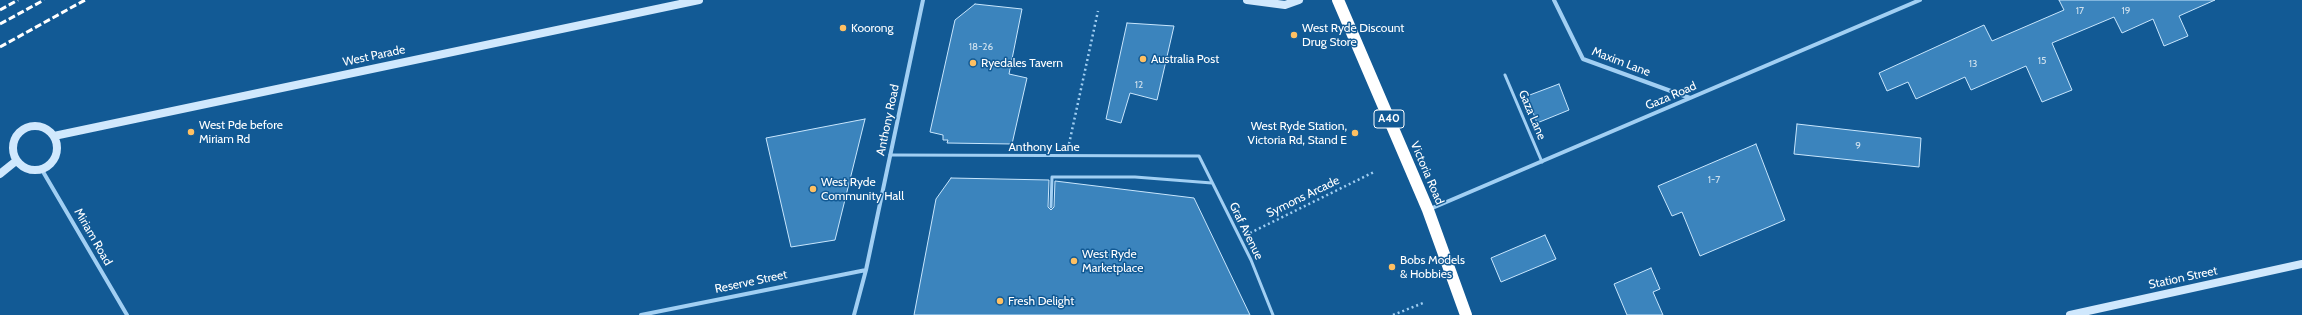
<!DOCTYPE html>
<style>
body{margin:0}
canvas{display:block;background:#125a95}
</style>
<canvas width="2302" height="315"></canvas>
<script>
const ctx = document.querySelector('canvas').getContext('2d');
ctx.lineJoin = 'round';
function fill(path, color) {
  ctx.fillStyle = color;
  ctx.fill(path, 'evenodd');
}
function shape(rows) {
  const path = new Path2D();
  for (const r of rows) {
    if (r.length === 3) {
      path.moveTo(r[0] + r[2], r[1]);
      path.arc(r[0], r[1], r[2], 0, 2 * Math.PI);
      continue;
    }
    path.moveTo(r[0], r[1]);
    for (let i = 2; i < r.length; i += 2) path.lineTo(r[i], r[i + 1]);
  }
  return path;
}
function stroke(path, color, width, dash) {
  ctx.strokeStyle = color;
  ctx.lineWidth = width;
  ctx.lineCap = dash ? 'butt' : 'round';
  ctx.setLineDash(dash || []);
  ctx.stroke(path);
}
function drawText(font, color, halo, rows, align = 'center') {
  ctx.font = font + ' Cabin,sans-serif';
  ctx.lineWidth = 3;
  ctx.setLineDash([]);
  ctx.textBaseline = 'middle';
  ctx.strokeStyle = halo;
  ctx.fillStyle = color;
  for (const [text, x, y, turn = 0] of rows) {
    ctx.save();
    ctx.translate(x, y);
    ctx.rotate((+turn || 0) * Math.PI / 180);
    ctx.textAlign = isNaN(turn) ? turn : align;
    if (halo) ctx.strokeText(text, 0, 0);
    ctx.fillText(text, 0, 0);
    ctx.restore();
  }
}
const building = shape([
 [2059,0,2215,0,2179,16,2188,36,2164,46,2153,19,2122,33,2114,17,2052,43,2072,90,2042,102,2026,66,1971,90,1965,77,1916,99,1908,82,1887,91,1879,73,1984,25,1992,41,2064,10,2059,0],
 [975,4,1022,9,1009,74,1027,78,1012,144,947,143,948,140,943,140,943,135,930,132,955,20,975,4],
 [1127,23,1174,26,1157,100,1130,93,1121,123,1106,119,1127,23],
 [1559,84,1569,110,1537,123,1527,96,1559,84],
 [865,119,835,240,791,247,766,138,865,119],
 [1797,124,1921,138,1919,167,1794,154,1797,124],
 [1756,144,1785,220,1700,256,1682,212,1672,216,1658,186,1756,144],
 [951,178,1049,180,1048,207,1051,210,1054,207,1055,181,1194,198,1250,315,914,315,936,199,951,178],
 [1545,235,1556,259,1501,282,1491,258,1545,235],
 [1651,268,1660,289,1653,292,1663,315,1627,315,1614,284,1651,268]
]);
fill(building, '#3b84bd');
stroke(building, '#c8e6fd', 1);
stroke(shape([
 [1069,144,1098,11],
 [1250,233,1374,172],
 [1393,315,1423,303]
]), '#a1cff3', 2.5, [2, 3]);
stroke(shape([
 [1505,75,1542,162],
 [890,155,1199,156,1251,260,1273,315],
 [1051,207,1052,177,1135,177,1212,183]
]), '#a1cff3', 3);
stroke(shape([
 [1554,0,1583,59,1690,98],
 [42,170,127,315],
 [1430,209,1920,0],
 [641,315,866,270],
 [854,315,866,270,923,0]
]), '#a1cff3', 4);
stroke(shape([
 [1247,0,1285,5,1299,0],
 [35,148,22],
 [54,136,699,0],
 [0,174,16,161],
 [2070,315,2302,264]
]), '#d0e8fd', 8);
stroke(shape([
 [1338,0,1428,210,1466,315]
]), '#fff', 12);
stroke(shape([
 [0,10,18,0],
 [0,24,44,0],
 [0,47,85,0]
]), '#fff', 3, [7, 3]);
for (const [x, y, r, color] of [
 [843,28,4,"#ffc062"],
 [1294,35,4,"#ffc062"],
 [1143,59,4,"#ffc062"],
 [973,63,4,"#ffc062"],
 [191,132,4,"#ffc062"],
 [1355,133,4,"#ffc062"],
 [813,189,4,"#ffc062"],
 [1074,261,4,"#ffc062"],
 [1392,267,4,"#ffc062"],
 [1000,301,4,"#ffc062"]
]) {
  const dot = new Path2D();
  dot.arc(x, y, r, 0, 2 * Math.PI);
  ctx.fillStyle = color;
  ctx.fill(dot);
  stroke(dot, '#125a95', 1.5);
}
drawText('10px', '#cee0ee', null, [
 ["17",2080,11],
 ["19",2126,11],
 ["18-26",981,47],
 ["15",2042,61],
 ["13",1973,64],
 ["12",1139,85],
 ["9",1858,146],
 ["1-7",1714,180]
]);
for (const [x, y, w] of [
 [1389,119,30]
]) {
  const box = new Path2D();
  box.roundRect(x - w / 2, y - 9, w, 18, 3);
  ctx.fillStyle = '#125a95';
  ctx.fill(box);
  stroke(box, '#fff', 1);
}
drawText('bold 11px', '#fff', null, [
 ["A40",1389,119]
]);
drawText('12px', '#fff', '#125a95', [
 ["Koorong",851,28],
 ["West Ryde Discount",1302,28],
 ["Drug Store",1302,42],
 ["Australia Post",1151,59],
 ["Ryedales Tavern",981,63],
 ["West Pde before",199,125],
 ["Miriam Rd",199,139],
 ["West Ryde Station,",1347,126,"right"],
 ["Victoria Rd, Stand E",1347,140,"right"],
 ["West Ryde",821,182],
 ["Community Hall",821,196],
 ["West Ryde",1082,254],
 ["Marketplace",1082,268],
 ["Bobs Models",1400,260],
 ["& Hobbies",1400,274],
 ["Fresh Delight",1008,301]
], 'left');
drawText('12px', '#fff', '#125a95', [
 ["West Parade",374,56,-12],
 ["Maxim Lane",1621,62,21],
 ["Gaza Road",1671,96,-23],
 ["Gaza Lane",1532,115,67],
 ["Anthony Road",888,120,-78],
 ["Anthony Lane",1044,147],
 ["Victoria Road",1427,173,67],
 ["Symons Arcade",1303,197,-26],
 ["Graf Avenue",1246,231,64],
 ["Miriam Road",93,237,60],
 ["Station Street",2183,278,-12],
 ["Reserve Street",751,282,-12]
]);
</script>
